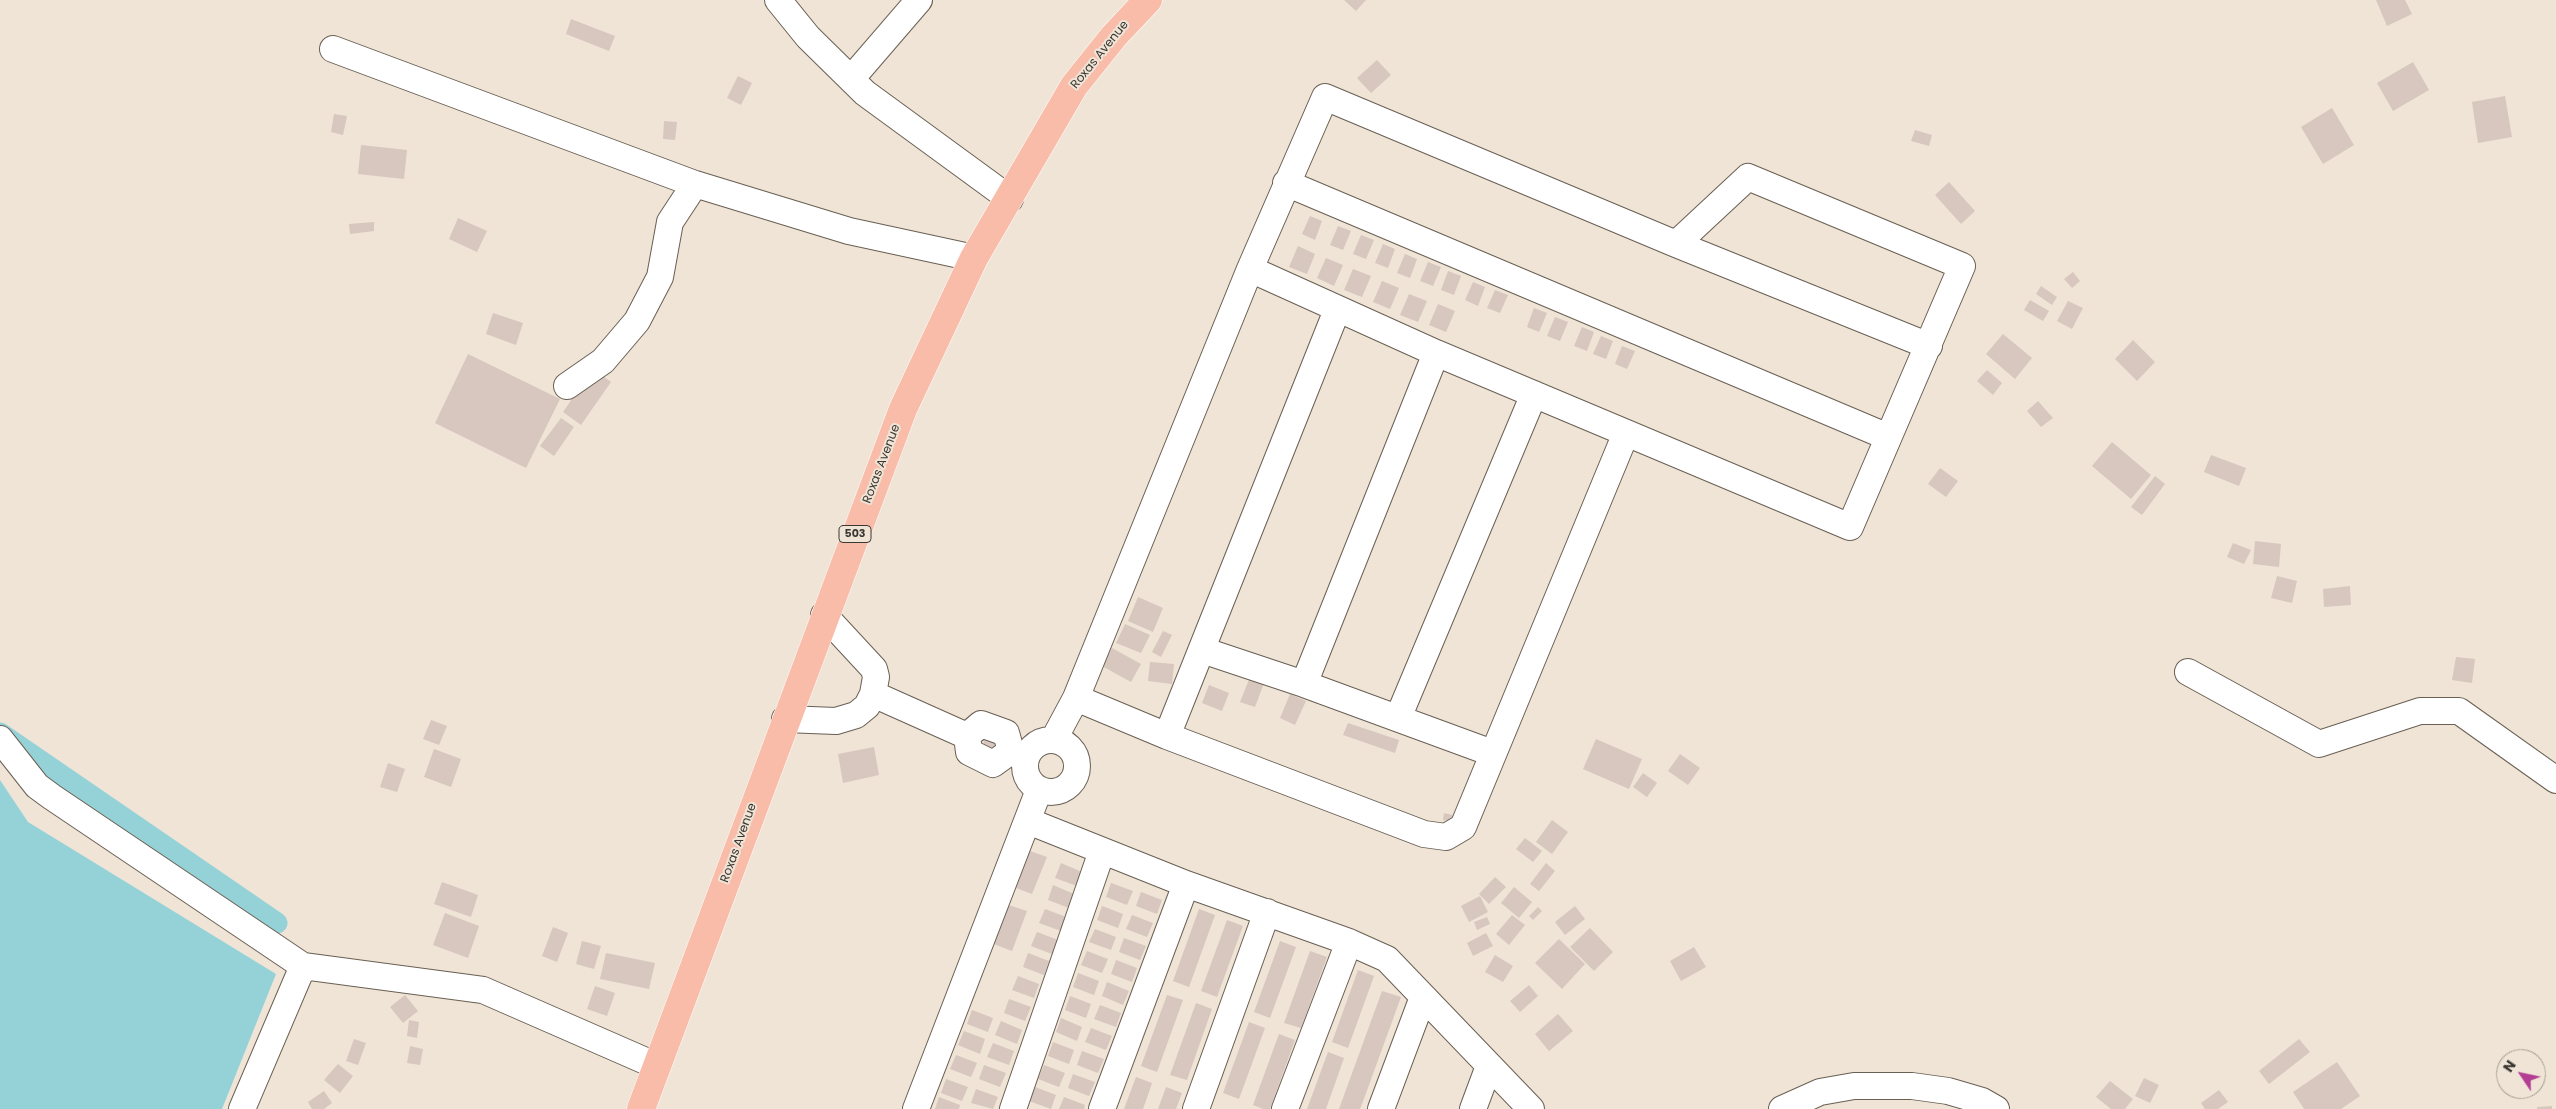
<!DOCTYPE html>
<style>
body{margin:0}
#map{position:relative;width:2556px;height:1109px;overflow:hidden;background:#efe4d6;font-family:Poppins,sans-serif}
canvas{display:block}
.north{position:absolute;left:2496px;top:1049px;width:50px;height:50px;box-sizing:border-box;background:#efe4d6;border:1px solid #a79f94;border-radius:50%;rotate:304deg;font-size:14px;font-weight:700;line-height:20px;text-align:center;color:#3b3732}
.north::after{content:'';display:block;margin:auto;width:18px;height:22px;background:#b43e94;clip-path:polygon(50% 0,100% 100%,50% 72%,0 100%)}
</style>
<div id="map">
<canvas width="2556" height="1109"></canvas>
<div class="north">N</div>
</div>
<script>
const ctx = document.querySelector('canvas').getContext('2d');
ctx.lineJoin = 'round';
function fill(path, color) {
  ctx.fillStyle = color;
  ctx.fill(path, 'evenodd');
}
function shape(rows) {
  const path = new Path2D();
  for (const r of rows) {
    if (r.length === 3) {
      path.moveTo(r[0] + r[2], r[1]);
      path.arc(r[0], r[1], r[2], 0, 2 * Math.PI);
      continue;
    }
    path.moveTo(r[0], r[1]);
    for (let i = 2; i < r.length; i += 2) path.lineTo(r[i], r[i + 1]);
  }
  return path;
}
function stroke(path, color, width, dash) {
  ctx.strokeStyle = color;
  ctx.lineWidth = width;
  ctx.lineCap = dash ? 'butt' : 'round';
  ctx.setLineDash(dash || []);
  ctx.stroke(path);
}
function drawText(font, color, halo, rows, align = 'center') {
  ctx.font = font + ' Poppins,sans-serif';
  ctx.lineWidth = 4;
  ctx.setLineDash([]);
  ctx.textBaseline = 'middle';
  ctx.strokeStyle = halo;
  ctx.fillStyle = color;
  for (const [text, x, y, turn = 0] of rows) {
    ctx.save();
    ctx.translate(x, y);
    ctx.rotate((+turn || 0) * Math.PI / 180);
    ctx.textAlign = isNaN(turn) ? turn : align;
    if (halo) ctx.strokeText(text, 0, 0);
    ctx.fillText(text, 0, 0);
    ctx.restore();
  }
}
fill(shape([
 [0,780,28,822,276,974,222,1109,0,1109]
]), '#95d2d8');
stroke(shape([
 [0,733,277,923]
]), '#95d2d8', 21);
fill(shape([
 [1344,0,1366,0,1356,11],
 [2376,0,2405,0,2412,14,2387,26],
 [571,19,615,36,609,51,566,34],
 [1377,60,1391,75,1371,93,1357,78],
 [2413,62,2429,90,2393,111,2377,83],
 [738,76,752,83,741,105,727,98],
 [2505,96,2512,137,2478,143,2472,102],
 [2332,108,2354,145,2323,164,2301,127],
 [334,114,347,116,343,135,331,132],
 [664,121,677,122,675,140,663,139],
 [1915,130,1932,135,1929,146,1911,141],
 [361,145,407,150,404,179,358,174],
 [1949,182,1975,211,1961,224,1935,195],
 [1310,216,1322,221,1315,240,1302,234],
 [458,218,487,231,477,252,449,239],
 [374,222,374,231,350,234,349,224],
 [1338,226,1351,231,1343,250,1330,245],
 [1361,235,1374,240,1366,259,1353,254],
 [1383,244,1395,249,1388,268,1375,263],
 [1298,246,1315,254,1307,274,1289,267],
 [1405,254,1417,259,1410,278,1397,273],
 [1326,258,1343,265,1334,286,1317,278],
 [1428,262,1441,267,1433,286,1420,281],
 [1353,269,1371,276,1362,297,1344,290],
 [1448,271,1461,276,1454,295,1441,290],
 [2073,272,2080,281,2072,288,2064,279],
 [1382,281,1399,288,1390,309,1373,302],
 [1473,282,1485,287,1478,306,1465,300],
 [2041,286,2057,297,2052,305,2036,294],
 [1495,290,1508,295,1500,313,1487,308],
 [1409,294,1427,301,1418,322,1400,315],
 [2030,300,2049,311,2043,321,2024,310],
 [2068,301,2083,308,2072,329,2057,321],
 [1438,304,1455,311,1446,332,1429,325],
 [1534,308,1547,313,1539,332,1527,327],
 [493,313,523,323,516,345,486,334],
 [1555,317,1568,322,1560,341,1547,336],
 [1582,327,1594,332,1587,351,1574,346],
 [2003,334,2032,358,2015,379,1986,354],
 [1601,336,1613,341,1606,359,1593,354],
 [2133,340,2155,362,2137,381,2115,359],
 [1622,346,1635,351,1627,369,1615,364],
 [468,354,560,399,526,468,435,423],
 [593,369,611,382,581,425,563,412],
 [1987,370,2002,383,1993,395,1977,381],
 [2038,401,2053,418,2041,427,2027,411],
 [561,418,574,427,554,456,540,446],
 [2112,442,2151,475,2131,499,2092,466],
 [2211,455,2246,468,2239,486,2204,472],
 [1940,468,1958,481,1946,497,1928,484],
 [2155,476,2165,484,2142,515,2131,507],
 [2255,541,2281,544,2279,567,2253,564],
 [2233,543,2251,550,2244,564,2227,557],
 [2277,576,2297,581,2292,603,2271,598],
 [2350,586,2351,605,2324,607,2323,589],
 [1138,597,1163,608,1153,632,1128,621],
 [1125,624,1150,635,1141,653,1116,643],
 [1163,631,1172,635,1161,657,1152,652],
 [1112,648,1141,664,1131,682,1102,666],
 [2456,657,2475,659,2472,683,2452,680],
 [1150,662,1174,664,1172,684,1148,681],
 [1250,677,1264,683,1255,707,1240,702],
 [1209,685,1229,693,1222,711,1202,703],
 [1290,694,1306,701,1295,725,1280,718],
 [431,720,447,726,439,745,423,739],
 [1348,723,1399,740,1395,753,1343,735],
 [988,731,1002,737,994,757,980,752],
 [1596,739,1642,759,1629,789,1583,769],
 [874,747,879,775,843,783,838,754],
 [434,749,461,759,451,787,424,777],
 [1680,754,1700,768,1688,785,1668,771],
 [388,763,405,769,397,792,380,787],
 [1643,773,1657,783,1647,797,1633,787],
 [1444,813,1456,816,1455,823,1443,820],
 [1552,820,1568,832,1552,854,1536,842],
 [1525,838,1542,851,1533,862,1516,849],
 [1030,851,1047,857,1032,894,1016,888],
 [1061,863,1082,872,1077,886,1055,878],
 [1546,863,1555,871,1539,891,1530,884],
 [1495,877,1506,887,1489,904,1479,894],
 [442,882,478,895,471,917,434,904],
 [1111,883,1133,891,1127,905,1106,897],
 [1053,885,1074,894,1069,908,1048,900],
 [1514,887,1532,902,1519,918,1501,903],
 [1141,892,1162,900,1157,914,1136,906],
 [1480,896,1488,912,1469,922,1461,906],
 [1005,904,1027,911,1012,951,991,943],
 [1102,906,1123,914,1118,928,1097,920],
 [1575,906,1585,919,1565,935,1555,922],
 [1538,907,1542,911,1533,920,1529,916],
 [1045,909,1066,917,1061,931,1039,923],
 [1199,909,1215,915,1189,987,1173,981],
 [445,913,479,926,468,958,433,945],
 [1132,915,1153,923,1147,937,1126,929],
 [1512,915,1525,925,1509,945,1496,934],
 [1487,917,1490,924,1477,930,1474,922],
 [1227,920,1243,926,1217,997,1201,991],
 [553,927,568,933,557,962,542,956],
 [1590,928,1613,952,1594,971,1570,947],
 [1095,929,1116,937,1111,950,1089,942],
 [1037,932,1058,940,1052,954,1031,946],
 [1486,933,1493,946,1473,956,1467,943],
 [1124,938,1146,946,1140,960,1119,952],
 [1559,939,1585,964,1562,989,1535,963],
 [582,941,601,946,594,969,576,964],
 [1280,941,1296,947,1270,1018,1254,1012],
 [1694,947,1706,967,1681,981,1670,961],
 [1087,951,1108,959,1102,973,1081,965],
 [1310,951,1327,957,1301,1028,1284,1023],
 [606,953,655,963,649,989,600,979],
 [1028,953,1049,961,1044,975,1023,967],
 [1495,955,1513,966,1503,982,1485,972],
 [1116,960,1137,968,1132,982,1111,974],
 [1358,970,1374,976,1348,1048,1332,1042],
 [1078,973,1099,981,1094,995,1073,987],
 [1018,976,1039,984,1034,998,1012,990],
 [1107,982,1129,991,1123,1005,1102,996],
 [1529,985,1538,996,1520,1012,1510,1001],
 [595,986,615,993,607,1016,587,1009],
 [1382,991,1401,997,1365,1096,1360,1109,1339,1109],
 [405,995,418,1011,403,1023,390,1007],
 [1167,995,1183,1000,1157,1072,1141,1066],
 [1070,996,1091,1004,1086,1018,1065,1010],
 [1009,999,1031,1007,1025,1021,1004,1013],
 [1196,1003,1212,1009,1187,1080,1170,1075],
 [1100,1005,1121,1013,1116,1027,1094,1019],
 [972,1010,993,1018,988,1032,967,1024],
 [1558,1014,1573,1031,1549,1051,1535,1034],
 [1061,1018,1082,1027,1077,1041,1056,1032],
 [409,1020,419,1022,417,1038,407,1036],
 [1001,1021,1022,1030,1017,1044,995,1035],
 [1249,1022,1265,1028,1239,1099,1223,1093],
 [1091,1028,1112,1036,1106,1050,1085,1042],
 [964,1031,985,1039,980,1054,958,1045],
 [1279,1034,1295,1040,1270,1109,1263,1109,1253,1105],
 [354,1039,366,1043,358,1065,346,1061],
 [2299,1039,2310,1052,2269,1084,2259,1071],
 [1053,1042,1074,1050,1069,1064,1048,1056],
 [993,1043,1014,1051,1009,1065,987,1057],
 [410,1046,423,1049,420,1065,407,1063],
 [1082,1051,1104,1059,1098,1073,1077,1065],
 [1328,1052,1344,1058,1326,1109,1307,1109],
 [956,1055,977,1063,971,1077,950,1069],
 [2337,1062,2360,1096,2341,1109,2304,1109,2293,1092],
 [338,1064,353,1076,340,1093,324,1080],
 [984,1065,1006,1073,1000,1087,979,1079],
 [1044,1065,1065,1073,1059,1087,1038,1079],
 [1073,1074,1095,1082,1089,1096,1068,1088],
 [1136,1077,1152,1083,1148,1095,1143,1109,1124,1109],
 [2144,1078,2159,1085,2150,1103,2135,1096],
 [946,1079,968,1087,962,1101,941,1093],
 [2110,1081,2133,1099,2125,1109,2111,1109,2096,1097],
 [1035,1087,1056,1095,1051,1109,1029,1101],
 [1166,1087,1182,1093,1176,1109,1158,1109],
 [976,1089,998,1097,993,1109,971,1103],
 [2219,1090,2228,1102,2218,1109,2205,1109,2201,1103],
 [324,1091,332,1103,324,1109,312,1109,308,1102],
 [939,1097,960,1105,959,1109,935,1109],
 [1064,1097,1085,1105,1084,1109,1059,1109],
 [2552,1106,2552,1109,2537,1109,2537,1107]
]), '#d7c7be');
const minor = shape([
 [778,0,808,37,865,93,1010,199],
 [333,49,695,184,849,231,974,258],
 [851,79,919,0],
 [1286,183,1888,437],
 [1250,269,1436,353,1850,527,1962,266,1748,177,1676,244],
 [567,386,603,361,637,321,660,277,670,222,695,184],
 [1202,650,1304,684,1492,753],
 [2188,672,2319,744,2420,711,2459,711,2556,780],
 [1304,684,1436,353],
 [873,694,967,736],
 [1076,698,1167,736,1424,834,1446,837,1463,827,1626,433],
 [1398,718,1534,394],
 [785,719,836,721,856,715,867,706,873,694,876,677,874,669,824,615],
 [967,736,981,724,1006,733,1011,751,1026,758],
 [967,736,969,752,993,764,1011,751],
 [1167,736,1337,310],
 [0,739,37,786,52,797,303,966,483,990,657,1066],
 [1054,739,1076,698,1250,269,1325,97,1676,244,1929,346],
 [1051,766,26],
 [1028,821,1186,884,1349,942,1387,959,1531,1109],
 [242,1109,303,966],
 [916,1109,1039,790],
 [1013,1109,1102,851],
 [1102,1109,1186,884],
 [1196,1109,1267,912],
 [1285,1109,1349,942],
 [1381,1109,1423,997],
 [1473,1109,1489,1066],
 [1782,1109,1820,1092,1854,1086,1912,1086,1948,1091,1982,1101,1996,1109]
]);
const major = shape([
 [641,1109,903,409,974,258,1074,86,1114,36,1148,0]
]);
stroke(minor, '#695f53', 28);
stroke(major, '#fff', 29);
stroke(minor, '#fff', 26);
stroke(major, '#f9bca9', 28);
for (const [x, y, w] of [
 [855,534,32]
]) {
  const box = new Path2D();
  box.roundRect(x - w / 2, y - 8.5, w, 17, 4);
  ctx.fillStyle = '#efe4d6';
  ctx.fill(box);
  stroke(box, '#3b3732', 1);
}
drawText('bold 11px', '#3b3732', null, [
 ["503",855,534]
]);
drawText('12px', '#3b3732', '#efe4d6', [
 ["Roxas Avenue",1100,55,-51],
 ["Roxas Avenue",882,464,-69],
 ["Roxas Avenue",739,843,-70]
]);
</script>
